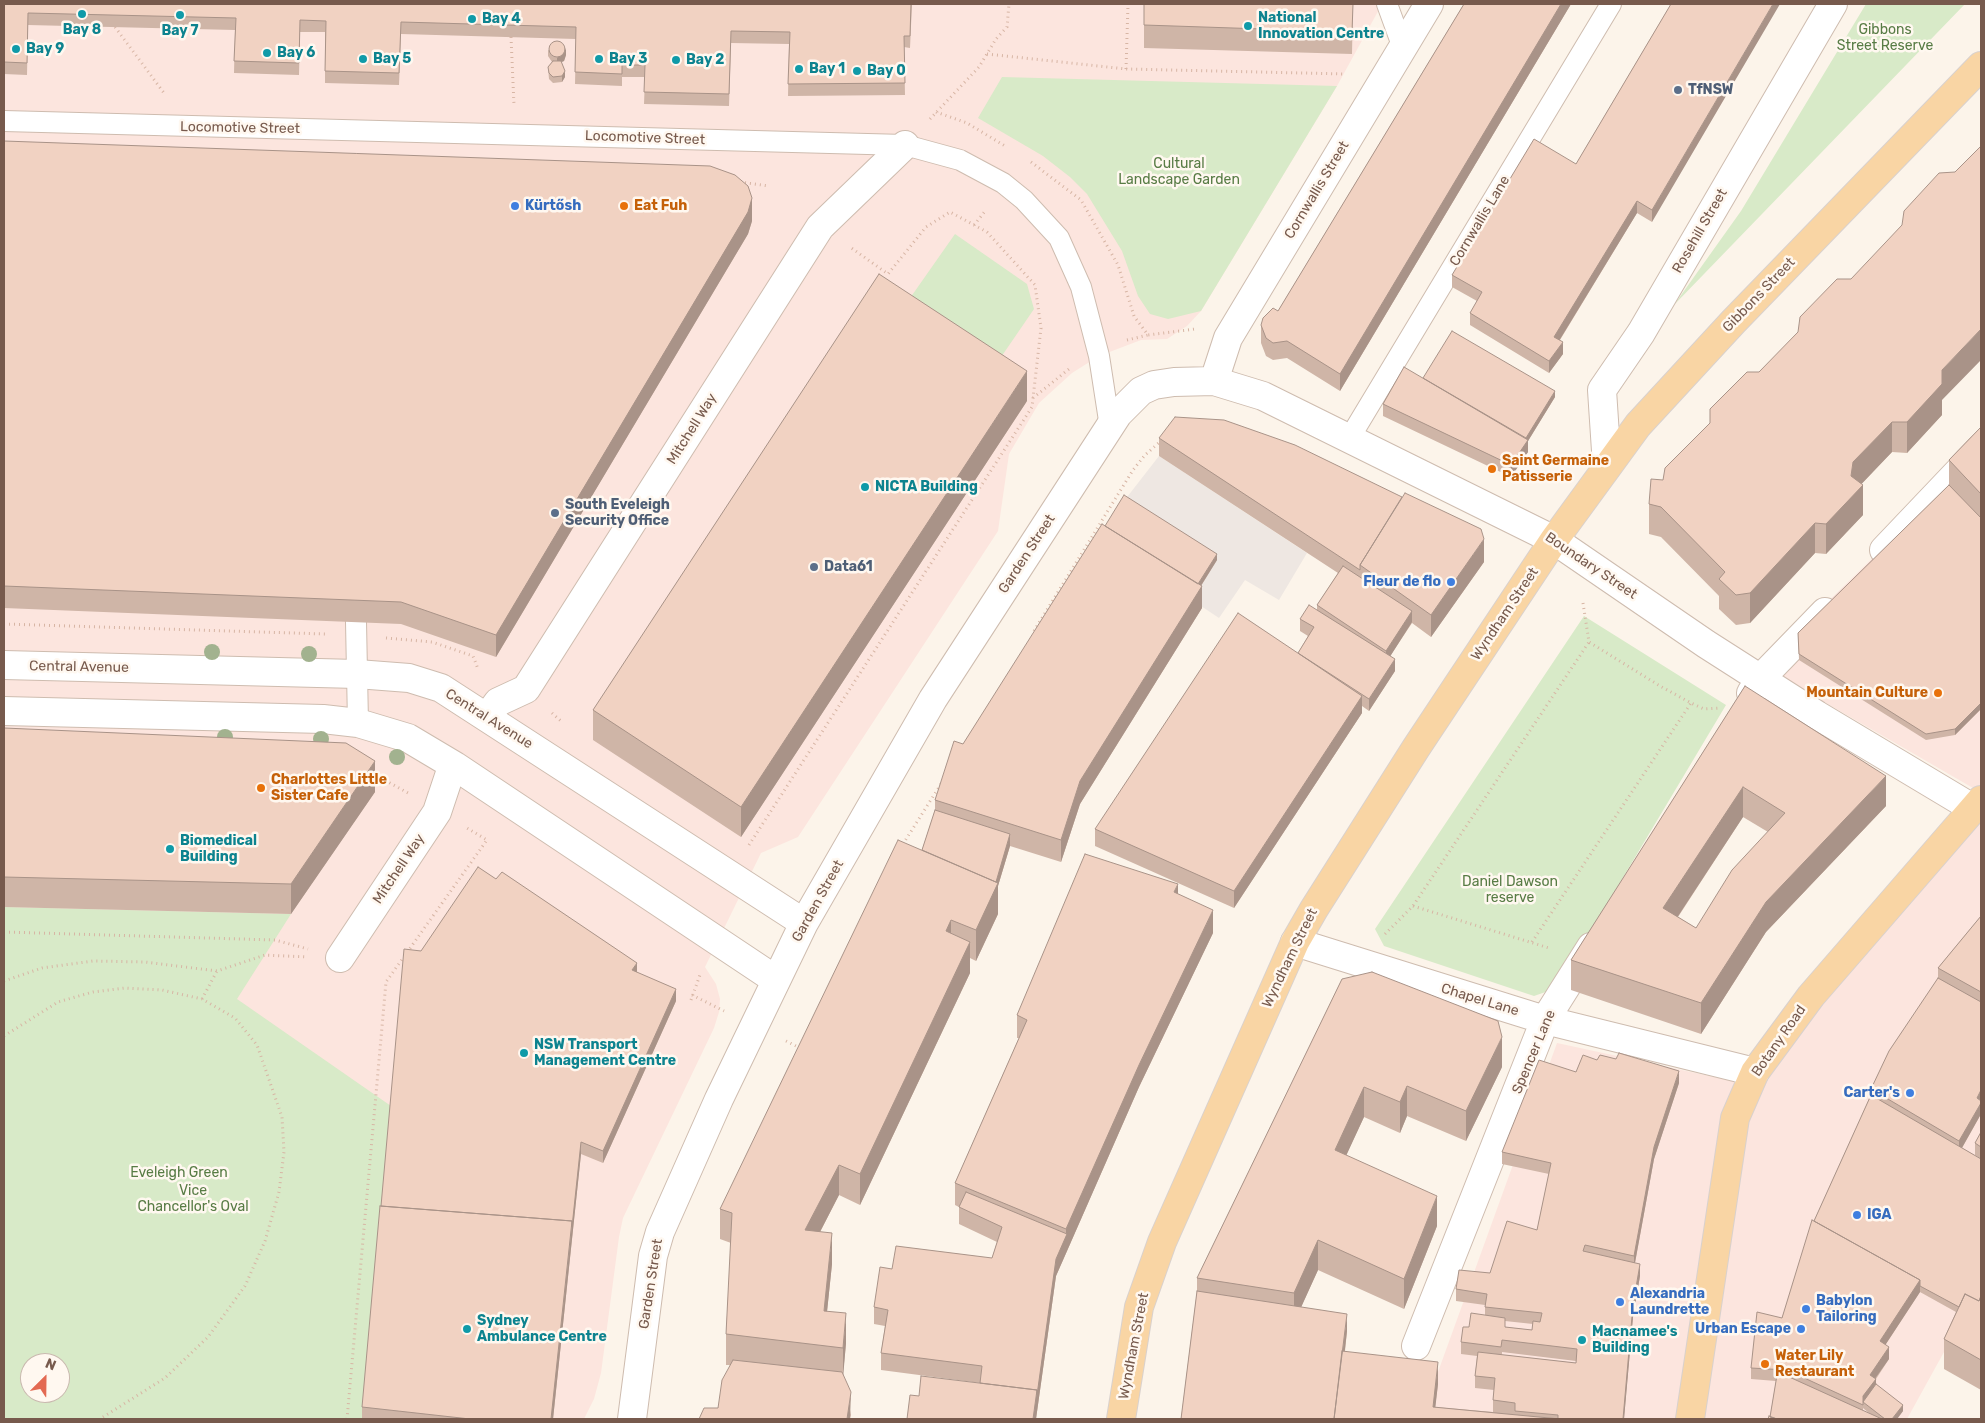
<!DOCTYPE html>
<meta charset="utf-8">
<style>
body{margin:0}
#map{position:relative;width:1985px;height:1423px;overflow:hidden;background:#fcf4ea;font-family:Rubik,sans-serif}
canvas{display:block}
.frame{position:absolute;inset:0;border:5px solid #775a4d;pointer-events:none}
.north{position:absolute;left:20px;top:1353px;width:50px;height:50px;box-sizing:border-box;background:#fff8f0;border:1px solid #c9b9af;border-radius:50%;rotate:23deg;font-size:14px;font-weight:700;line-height:20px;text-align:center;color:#775a4d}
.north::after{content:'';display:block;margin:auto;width:18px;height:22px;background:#e36a52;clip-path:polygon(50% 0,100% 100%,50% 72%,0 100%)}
</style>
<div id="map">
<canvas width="1985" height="1423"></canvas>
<div class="frame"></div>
<div class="north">N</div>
</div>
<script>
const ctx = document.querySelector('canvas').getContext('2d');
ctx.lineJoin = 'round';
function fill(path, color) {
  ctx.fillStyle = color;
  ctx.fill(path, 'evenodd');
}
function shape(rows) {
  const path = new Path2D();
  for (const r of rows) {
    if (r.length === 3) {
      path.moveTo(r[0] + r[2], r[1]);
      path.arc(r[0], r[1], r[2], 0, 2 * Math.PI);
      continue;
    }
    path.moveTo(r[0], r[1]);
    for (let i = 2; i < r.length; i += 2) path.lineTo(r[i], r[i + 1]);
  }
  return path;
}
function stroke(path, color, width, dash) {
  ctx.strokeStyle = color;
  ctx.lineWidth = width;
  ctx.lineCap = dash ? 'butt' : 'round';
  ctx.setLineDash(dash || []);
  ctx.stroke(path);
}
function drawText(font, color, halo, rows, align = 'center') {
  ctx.font = font + ' Rubik,sans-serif';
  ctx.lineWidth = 5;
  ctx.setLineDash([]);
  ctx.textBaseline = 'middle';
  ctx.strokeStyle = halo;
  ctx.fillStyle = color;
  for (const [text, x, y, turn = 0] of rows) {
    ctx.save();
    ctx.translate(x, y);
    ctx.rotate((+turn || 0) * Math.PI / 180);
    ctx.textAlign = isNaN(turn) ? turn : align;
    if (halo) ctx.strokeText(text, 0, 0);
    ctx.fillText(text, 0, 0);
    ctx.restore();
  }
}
fill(shape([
 [4,4,1382,4,1337,86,1201,311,1187,326,1167,339,1141,340,1099,356,1072,373,1039,403,1009,454,998,531,798,837,761,853,705,967,716,984,720,999,719,1012,714,1028,623,1218,619,1237,601,1373,594,1399,584,1419,4,1419],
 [30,1363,60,1363,60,1393,30,1393],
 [1981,452,1981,1285,1907,1419,1421,1419,1557,1043,1728,1080,1973,788,1762,666]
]), '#fce5de');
fill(shape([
 [1159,456,1307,553,1279,600,1245,580,1219,618,1192,600,1124,501]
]), '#eee7e2');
fill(shape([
 [1866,4,1965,4,1674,305,1741,211],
 [1002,77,1337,86,1201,311,1168,319,1150,314,1138,296,1122,251,1087,194,1070,177,1043,156,978,118],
 [955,234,1027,284,1034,309,997,363,908,301],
 [1584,616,1726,705,1557,988,1534,996,1384,946,1375,929],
 [4,907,291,914,237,999,391,1106,362,1419,4,1419],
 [30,1363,60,1363,60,1393,30,1393]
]), '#d8eac8');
const service = shape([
 [1387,4,1403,48],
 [4,121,905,145,960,160,1003,183,1024,200,1059,238,1081,287,1099,356,1110,427],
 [1349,439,1611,4],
 [356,622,358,723]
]);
const pedestrian = shape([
 [487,717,498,702,526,689,820,227,905,145],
 [340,958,437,812,449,776]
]);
const minor = shape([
 [1214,381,1228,338,1429,4],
 [1607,466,1602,390,1641,333,1833,4],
 [1884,550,1981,448],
 [4,665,357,674,409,678,441,688,804,923],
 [1751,693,1760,679,1825,612],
 [4,711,323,719,358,723,408,738,455,766,776,980],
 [1295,942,1545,1020,1755,1072],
 [1416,1346,1545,1020,1591,947],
 [632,1419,653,1256,660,1232,719,1099,804,923,933,699,1118,414,1141,391,1154,385,1174,382,1214,381,1263,396,1554,540,1706,644,1817,715,1974,809]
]);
const primary = shape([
 [1121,1419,1139,1307,1162,1242,1295,942,1314,909,1416,748,1554,540,1638,425,1734,321,1981,66],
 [1690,1419,1735,1118,1755,1072,1811,996,1981,800]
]);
stroke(service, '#cebcaf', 22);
stroke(pedestrian, '#cebcaf', 30);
stroke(minor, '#cebcaf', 30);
stroke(primary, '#d9d1cd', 30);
stroke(shape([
 [115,27,164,93],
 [511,37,514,105],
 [987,54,1126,69,1346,74],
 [1126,69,1128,4],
 [936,112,967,123,1005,146],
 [930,119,979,67,996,39,1007,27,1009,4],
 [1031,162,1081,200,1118,265,1134,316,1148,335,1195,329],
 [740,182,769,186],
 [974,225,986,210],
 [1127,340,1148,335],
 [1033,398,1069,369],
 [1583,603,1589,642,1660,686,1691,703,1704,709,1720,708],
 [4,624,325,634],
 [1034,631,1133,470,1145,455,1162,440],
 [386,638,432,642,473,656,478,669],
 [552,713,562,722],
 [372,773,408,793],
 [903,844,941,784],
 [749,845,1032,407,1041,328,1035,285,987,232,950,212,926,227,888,274,850,247],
 [1413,906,1549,948],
 [4,932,275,940,308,949],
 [1385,934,1413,906,1589,642],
 [1532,942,1691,703],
 [4,981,42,968,93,961,145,962,217,971,265,955,307,957],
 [692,995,724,1011],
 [202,999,217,971],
 [691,1000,701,972],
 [4,1036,58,1002,93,992,125,988,162,990,202,999,235,1018,257,1045,282,1117,284,1152,279,1192,265,1241,245,1286,208,1337,165,1378,100,1419],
 [786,1041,800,1048],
 [347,1419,386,982,487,840,467,828]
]), '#d7b5a4', 3, [1, 4]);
stroke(service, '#fff', 20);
stroke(pedestrian, '#fff', 28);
stroke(minor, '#fff', 28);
stroke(primary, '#f9d5a4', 28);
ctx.fillStyle = '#a2b28f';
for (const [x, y] of [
 [212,652],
 [309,654],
 [225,737],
 [321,739],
 [397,757]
]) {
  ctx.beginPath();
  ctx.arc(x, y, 8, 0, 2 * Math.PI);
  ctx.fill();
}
fill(shape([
 [4,4,912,4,910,48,904,47,905,95,788,96,789,44,731,43,729,106,644,104,645,77,622,77,622,86,575,84,576,39,401,34,399,85,325,83,325,32,300,32,299,75,234,73,235,30,28,25,27,75,4,74],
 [1353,4,1352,54,1144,48,1144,25],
 [1464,4,1571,4,1340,391,1287,358,1273,360,1266,356,1261,343,1261,325,1278,311],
 [1671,4,1652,222,1637,213,1560,340,1563,354,1549,373,1470,325,1470,313,1477,301,1452,287,1452,275,1576,164],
 [548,50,566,55,564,61,561,62,565,77,562,82,553,83,549,79,548,67,552,62,548,56],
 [4,141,752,221,748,234,496,657,401,624,4,608],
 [1423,378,1555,397,1528,441,1528,452,1511,477,1383,416,1383,404],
 [1942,400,1942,415,1907,453,1892,452,1861,484,1863,515,1826,554,1815,553,1750,623,1736,625,1719,609,1719,596,1661,537,1649,534,1649,504,1663,480],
 [1027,401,741,837,593,740,593,710],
 [1981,427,1981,709,1955,735,1926,740,1799,660,1798,633,1949,485,1949,460],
 [1159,438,1484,562,1431,637,1412,623,1390,656,1395,671,1369,711,1362,706,1362,713,1234,908,1095,846,1095,829,1298,653,1308,636,1300,631,1300,619,1317,610,1317,605,1338,573,1159,456],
 [1105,526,1217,560,1201,586,1202,608,1080,804,1061,862,1010,846,998,886,998,914,976,961,970,958,970,973,860,1205,839,1195,820,1232,832,1264,827,1311,846,1343,843,1374,851,1415,850,1419,699,1419,718,1408,730,1365,726,1365,726,1334,731,1243,720,1239,720,1209,922,850,935,810,935,800,963,744],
 [1745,686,1886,806,1766,932,1701,1034,1571,990,1571,960],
 [1743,817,1768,832,1696,928,1678,917],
 [4,728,375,792,291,914,4,907],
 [1178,894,1213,933,1139,1087,1067,1251,1056,1276,1036,1419,907,1419,919,1396,980,1383,881,1370,881,1353,885,1326,874,1324,874,1307,892,1269,992,1258,997,1242,959,1224,959,1207,955,1205,955,1183,1019,1038,1017,1038,1017,1015],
 [1981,916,1981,1114,1962,1148,1981,1159,1981,1390,1944,1369,1944,1339,1956,1312,1920,1292,1886,1344,1889,1359,1876,1379,1876,1384,1903,1411,1897,1419,1768,1419,1770,1417,1776,1381,1751,1379,1751,1368,1782,1318,1814,1221,1871,1095,1871,1089,1938,978,1938,968],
 [1863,1408,1870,1414,1863,1411],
 [637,972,676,1001,603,1163,581,1154,572,1239,553,1419,362,1419,362,1407],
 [1342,979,1502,1067,1466,1141,1407,1116,1400,1133,1364,1117,1346,1155,1437,1226,1404,1309,1318,1270,1301,1307,1347,1331,1345,1351,1438,1384,1435,1407,1493,1412,1493,1400,1494,1390,1475,1388,1475,1376,1477,1356,1461,1354,1461,1342,1469,1327,1485,1315,1485,1305,1456,1301,1456,1289,1490,1273,1537,1230,1549,1174,1502,1164,1502,1152,1576,1072,1597,1060,1679,1083,1654,1159,1635,1263,1640,1276,1633,1317,1624,1419,1181,1419,1197,1291,1197,1278],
 [1505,1321,1533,1324,1532,1330,1505,1327],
 [1502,1352,1576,1361,1576,1363,1502,1355],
 [1981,1132,1981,1159,1975,1155,1975,1143]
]), '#cfb5a7');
fill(shape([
 [1561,4,1571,4,1340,391,1340,374],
 [1773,4,1780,4,1652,222,1652,210],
 [566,49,566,55,564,61,557,64,557,58],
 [565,71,565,77,562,82,562,76],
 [752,198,752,221,748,234,496,657,496,635],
 [1637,201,1637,213,1554,349,1554,337],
 [1981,329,1981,360,1942,400,1942,415,1907,453,1907,422,1942,370],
 [1563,342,1563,354,1549,373,1549,361],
 [1027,371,1027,401,741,837,741,807],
 [1555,391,1555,397,1528,441,1528,452,1511,477,1511,465,1523,443],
 [1892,422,1892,452,1853,493,1863,485,1863,515,1826,554,1826,524,1851,476,1853,462],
 [1815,523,1815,553,1750,623,1750,593],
 [1484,539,1484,562,1431,637,1431,615],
 [1217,554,1217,560,1192,600,1192,594],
 [1202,586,1202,608,1080,804,1061,862,1061,840,1080,781],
 [1412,611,1412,622,1386,663,1386,651],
 [1395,659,1395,671,1369,711,1369,699],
 [1362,696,1362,713,1234,908,1234,891],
 [1981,703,1981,709,1955,735,1955,729],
 [375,761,375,792,291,914,291,884],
 [1886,776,1886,806,1766,932,1701,1034,1701,1003,1766,902],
 [1743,787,1743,817,1663,939,1663,908],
 [1010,834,1010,846,998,886,998,914,976,961,976,930,996,882],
 [1178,884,1178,906,1174,892],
 [1213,910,1213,933,1139,1087,1067,1251,1056,1276,1036,1419,1033,1419,1037,1390,1056,1259,1066,1234,1066,1229,1139,1065],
 [951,920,951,950,946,931],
 [970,942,970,973,860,1205,860,1174],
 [637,963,637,975,632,970],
 [676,989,676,1001,603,1163,603,1151],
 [1502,1037,1502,1067,1466,1141,1466,1111],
 [1679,1071,1679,1083,1654,1159,1634,1268,1634,1256,1654,1147],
 [1407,1086,1407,1116,1400,1133,1400,1102],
 [1364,1087,1364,1117,1335,1180,1335,1150],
 [1981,1090,1981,1102,1977,1098],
 [1981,1103,1981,1114,1959,1153,1959,1141],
 [581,1142,581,1154,572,1239,553,1419,551,1419],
 [839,1165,839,1195,805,1261,805,1230],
 [1437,1196,1437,1226,1404,1309,1404,1279],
 [832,1233,832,1264,824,1341,824,1311],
 [1318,1240,1318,1270,1294,1323,1294,1293],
 [1640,1264,1640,1276,1633,1317,1624,1419,1623,1419,1633,1305],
 [1920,1280,1920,1292,1880,1353,1880,1341],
 [846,1313,846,1343,843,1378,843,1348],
 [1347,1314,1347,1331,1337,1419,1335,1419],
 [1889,1347,1889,1359,1874,1380,1876,1379,1876,1391,1863,1402,1863,1396,1870,1375],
 [1438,1362,1438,1384,1434,1419,1433,1407],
 [851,1392,850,1419,847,1419],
 [1903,1405,1903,1411,1897,1419,1892,1419]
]), '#a99388');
const building = shape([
 [4,4,911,4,910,36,904,36,905,83,788,84,790,32,731,31,729,94,644,92,645,65,622,65,622,74,575,72,576,27,401,22,399,73,325,71,326,21,300,20,299,63,234,61,236,18,28,13,27,63,4,62,4,4],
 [1144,4,1353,4,1352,32,1144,25,1144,4],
 [1464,4,1561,4,1340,374,1287,341,1273,343,1266,338,1261,325,1263,318,1273,308,1278,311,1464,4],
 [1671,4,1773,4,1652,210,1637,201,1554,337,1563,342,1549,361,1470,313,1482,292,1452,275,1534,139,1576,164,1671,4],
 [557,49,8],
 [553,61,561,61,565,71,562,76,553,77,549,73,548,67,553,61],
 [4,141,710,166,735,175,748,186,752,198,748,212,496,635,401,602,4,586,4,141],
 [1981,146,1981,329,1942,370,1942,384,1907,422,1892,422,1853,462,1851,476,1863,485,1826,524,1815,523,1750,593,1736,595,1719,579,1725,572,1661,507,1649,504,1651,479,1663,480,1665,468,1710,423,1710,409,1747,372,1759,372,1798,332,1800,317,1837,279,1851,279,1902,225,1904,211,1939,173,1955,172,1981,146],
 [879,274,1027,371,741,807,593,710,879,274],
 [1452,331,1555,391,1526,438,1423,378,1452,331],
 [1404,367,1528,440,1511,465,1383,404,1404,367],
 [1175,417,1224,420,1295,445,1402,497,1360,565,1360,570,1159,438,1175,417],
 [1981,427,1981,494,1949,460,1981,427],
 [1949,485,1981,518,1981,703,1955,729,1926,734,1799,654,1798,633,1949,485],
 [1405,493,1481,529,1484,539,1431,615,1360,565,1405,493],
 [1124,495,1217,554,1198,584,1105,526,1124,495],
 [1102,524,1202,586,1080,781,1061,840,935,800,954,741,963,744,1102,524],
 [1343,566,1412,611,1386,651,1317,605,1343,566],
 [1309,605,1395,659,1369,699,1298,653,1314,627,1300,619,1309,605],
 [1238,613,1362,696,1234,891,1095,829,1238,613],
 [1745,686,1886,776,1766,902,1701,1003,1571,960,1745,686],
 [1743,787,1785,813,1732,870,1696,928,1663,908,1743,787],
 [4,728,346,743,375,761,291,884,4,877,4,728],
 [935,810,1010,834,996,882,922,850,935,810],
 [898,840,998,883,976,930,951,920,946,931,970,942,860,1174,839,1165,805,1230,832,1233,824,1311,846,1313,843,1348,726,1334,732,1213,720,1209,898,840],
 [1085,854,1178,884,1174,892,1213,910,1139,1065,1066,1229,955,1183,1027,1020,1017,1015,1085,854],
 [478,867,496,879,502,872,637,963,632,970,676,989,603,1151,581,1142,572,1227,572,1221,381,1206,404,949,421,951,478,867],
 [1981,916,1981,992,1938,968,1981,916],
 [1372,972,1498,1021,1502,1037,1466,1111,1407,1086,1400,1102,1364,1087,1335,1150,1437,1196,1404,1279,1318,1240,1294,1293,1197,1278,1342,979,1372,972],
 [1938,978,1981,1002,1981,1090,1977,1098,1981,1101,1981,1103,1959,1141,1871,1089,1889,1051,1938,978],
 [1619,1053,1679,1071,1654,1147,1634,1256,1585,1245,1583,1251,1640,1264,1633,1305,1623,1419,1558,1419,1558,1415,1515,1411,1515,1403,1493,1400,1495,1378,1475,1376,1478,1352,1576,1363,1577,1349,1502,1340,1501,1347,1461,1342,1463,1327,1469,1327,1471,1313,1505,1318,1505,1327,1532,1330,1533,1321,1540,1322,1542,1313,1485,1307,1487,1294,1456,1289,1459,1270,1490,1273,1507,1221,1537,1230,1551,1163,1502,1152,1539,1060,1576,1072,1583,1055,1597,1060,1600,1055,1616,1059,1619,1053],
 [1871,1095,1981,1159,1981,1296,1979,1301,1965,1294,1959,1307,1920,1286,1920,1280,1814,1221,1871,1095],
 [1981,1132,1981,1147,1975,1143,1981,1132],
 [966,1192,1067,1234,1056,1259,1037,1395,1037,1390,980,1383,982,1366,881,1353,888,1310,874,1307,880,1267,892,1269,896,1246,992,1258,1002,1227,959,1207,966,1192],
 [380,1206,572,1221,551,1419,470,1419,362,1407,380,1206],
 [1812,1220,1920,1280,1880,1341,1889,1347,1870,1375,1876,1379,1863,1396,1863,1405,1787,1370,1751,1368,1757,1312,1782,1318,1812,1220],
 [1197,1291,1347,1314,1334,1419,1181,1419,1197,1291],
 [1965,1294,1979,1301,1981,1296,1981,1360,1944,1339,1965,1294],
 [1342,1351,1438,1362,1433,1407,1560,1419,1334,1419,1342,1351],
 [733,1360,842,1372,851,1392,847,1419,699,1419,704,1408,718,1408,722,1380,733,1360],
 [1777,1375,1787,1376,1882,1419,1777,1419,1770,1417,1777,1375],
 [921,1376,1037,1390,1033,1419,907,1419,910,1395,919,1396,921,1376],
 [1876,1384,1903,1405,1892,1419,1885,1419,1863,1402,1876,1384],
 [1769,1416,1777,1419,1768,1419,1769,1416]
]);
fill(building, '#f1d2c2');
stroke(building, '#a99388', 1);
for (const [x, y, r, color] of [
 [82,14,5,"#0f9aa8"],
 [180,15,5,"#0f9aa8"],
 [472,19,5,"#0f9aa8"],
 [1248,26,5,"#0f9aa8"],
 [16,49,5,"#0f9aa8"],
 [267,53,5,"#0f9aa8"],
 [363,59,5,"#0f9aa8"],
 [599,59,5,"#0f9aa8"],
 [676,60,5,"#0f9aa8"],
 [799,69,5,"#0f9aa8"],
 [857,71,5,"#0f9aa8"],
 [1678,90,5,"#5c6f8a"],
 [515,206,5,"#3f7fe0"],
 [624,206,5,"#e8710a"],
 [1492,469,5,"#e8710a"],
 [865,487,5,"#0f9aa8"],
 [555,513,5,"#5c6f8a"],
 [814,567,5,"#5c6f8a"],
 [1451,582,5,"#3f7fe0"],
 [1938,693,5,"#e8710a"],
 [261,788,5,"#e8710a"],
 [170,849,5,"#0f9aa8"],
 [524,1053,5,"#0f9aa8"],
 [1910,1093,5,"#3f7fe0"],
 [1857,1215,5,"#3f7fe0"],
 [1620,1302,5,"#3f7fe0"],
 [1806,1309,5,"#3f7fe0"],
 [467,1329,5,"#0f9aa8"],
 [1801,1329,5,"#3f7fe0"],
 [1582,1340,5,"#0f9aa8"],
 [1765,1364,5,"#e8710a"]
]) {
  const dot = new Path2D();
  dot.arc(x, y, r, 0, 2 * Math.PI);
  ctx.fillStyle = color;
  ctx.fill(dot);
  stroke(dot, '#fff8f0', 2);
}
drawText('bold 14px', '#0d838f', '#fff8f0', [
 ["National",1258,18],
 ["Innovation Centre",1258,34],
 ["Bay 4",482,19],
 ["Bay 8",82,30,"center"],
 ["Bay 7",180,31,"center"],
 ["Bay 9",26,49],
 ["Bay 6",277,53],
 ["Bay 5",373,59],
 ["Bay 3",609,59],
 ["Bay 2",686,60],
 ["Bay 1",809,69],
 ["Bay 0",867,71],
 ["NICTA Building",875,487],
 ["Biomedical",180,841],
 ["Building",180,857],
 ["NSW Transport",534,1045],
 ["Management Centre",534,1061],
 ["Sydney",477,1321],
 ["Ambulance Centre",477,1337],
 ["Macnamee's",1592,1332],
 ["Building",1592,1348]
], 'left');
drawText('14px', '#587c45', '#fff8f0', [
 ["Gibbons",1885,30],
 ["Street Reserve",1885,46],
 ["Cultural",1179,164],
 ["Landscape Garden",1179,180],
 ["Daniel Dawson",1510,882],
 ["reserve",1510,898],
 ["Eveleigh Green",179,1173],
 ["Vice",193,1191],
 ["Chancellor's Oval",193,1207]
]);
drawText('bold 14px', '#4e5e75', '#fff8f0', [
 ["TfNSW",1688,90],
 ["South Eveleigh",565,505],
 ["Security Office",565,521],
 ["Data61",824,567]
], 'left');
drawText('14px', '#775a4d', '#fff8f0', [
 ["Locomotive Street",240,128,1],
 ["Locomotive Street",645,138,2],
 ["Cornwallis Street",1317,190,-59],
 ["Cornwallis Lane",1480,221,-59],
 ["Rosehill Street",1700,231,-60],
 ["Gibbons Street",1759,295,-46],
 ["Mitchell Way",692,429,-58],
 ["Garden Street",1027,554,-57],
 ["Boundary Street",1591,566,34],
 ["Wyndham Street",1505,614,-56],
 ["Central Avenue",79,667,1],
 ["Central Avenue",489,719,32],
 ["Mitchell Way",399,869,-56],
 ["Garden Street",818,901,-61],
 ["Wyndham Street",1290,958,-64],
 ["Chapel Lane",1480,1000,17],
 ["Botany Road",1779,1041,-55],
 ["Spencer Lane",1534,1052,-67],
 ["Garden Street",651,1284,-81],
 ["Wyndham Street",1134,1346,-79]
]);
drawText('bold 14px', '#366cbe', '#fff8f0', [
 ["Kürtősh",525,206],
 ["Fleur de flo",1441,582,"right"],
 ["Carter's",1900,1093,"right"],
 ["IGA",1867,1215],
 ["Alexandria",1630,1294],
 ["Laundrette",1630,1310],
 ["Babylon",1816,1301],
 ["Tailoring",1816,1317],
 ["Urban Escape",1791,1329,"right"]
], 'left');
drawText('bold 14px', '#c56008', '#fff8f0', [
 ["Eat Fuh",634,206],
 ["Saint Germaine",1502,461],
 ["Patisserie",1502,477],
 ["Mountain Culture",1928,693,"right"],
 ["Charlottes Little",271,780],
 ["Sister Cafe",271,796],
 ["Water Lily",1775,1356],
 ["Restaurant",1775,1372]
], 'left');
</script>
